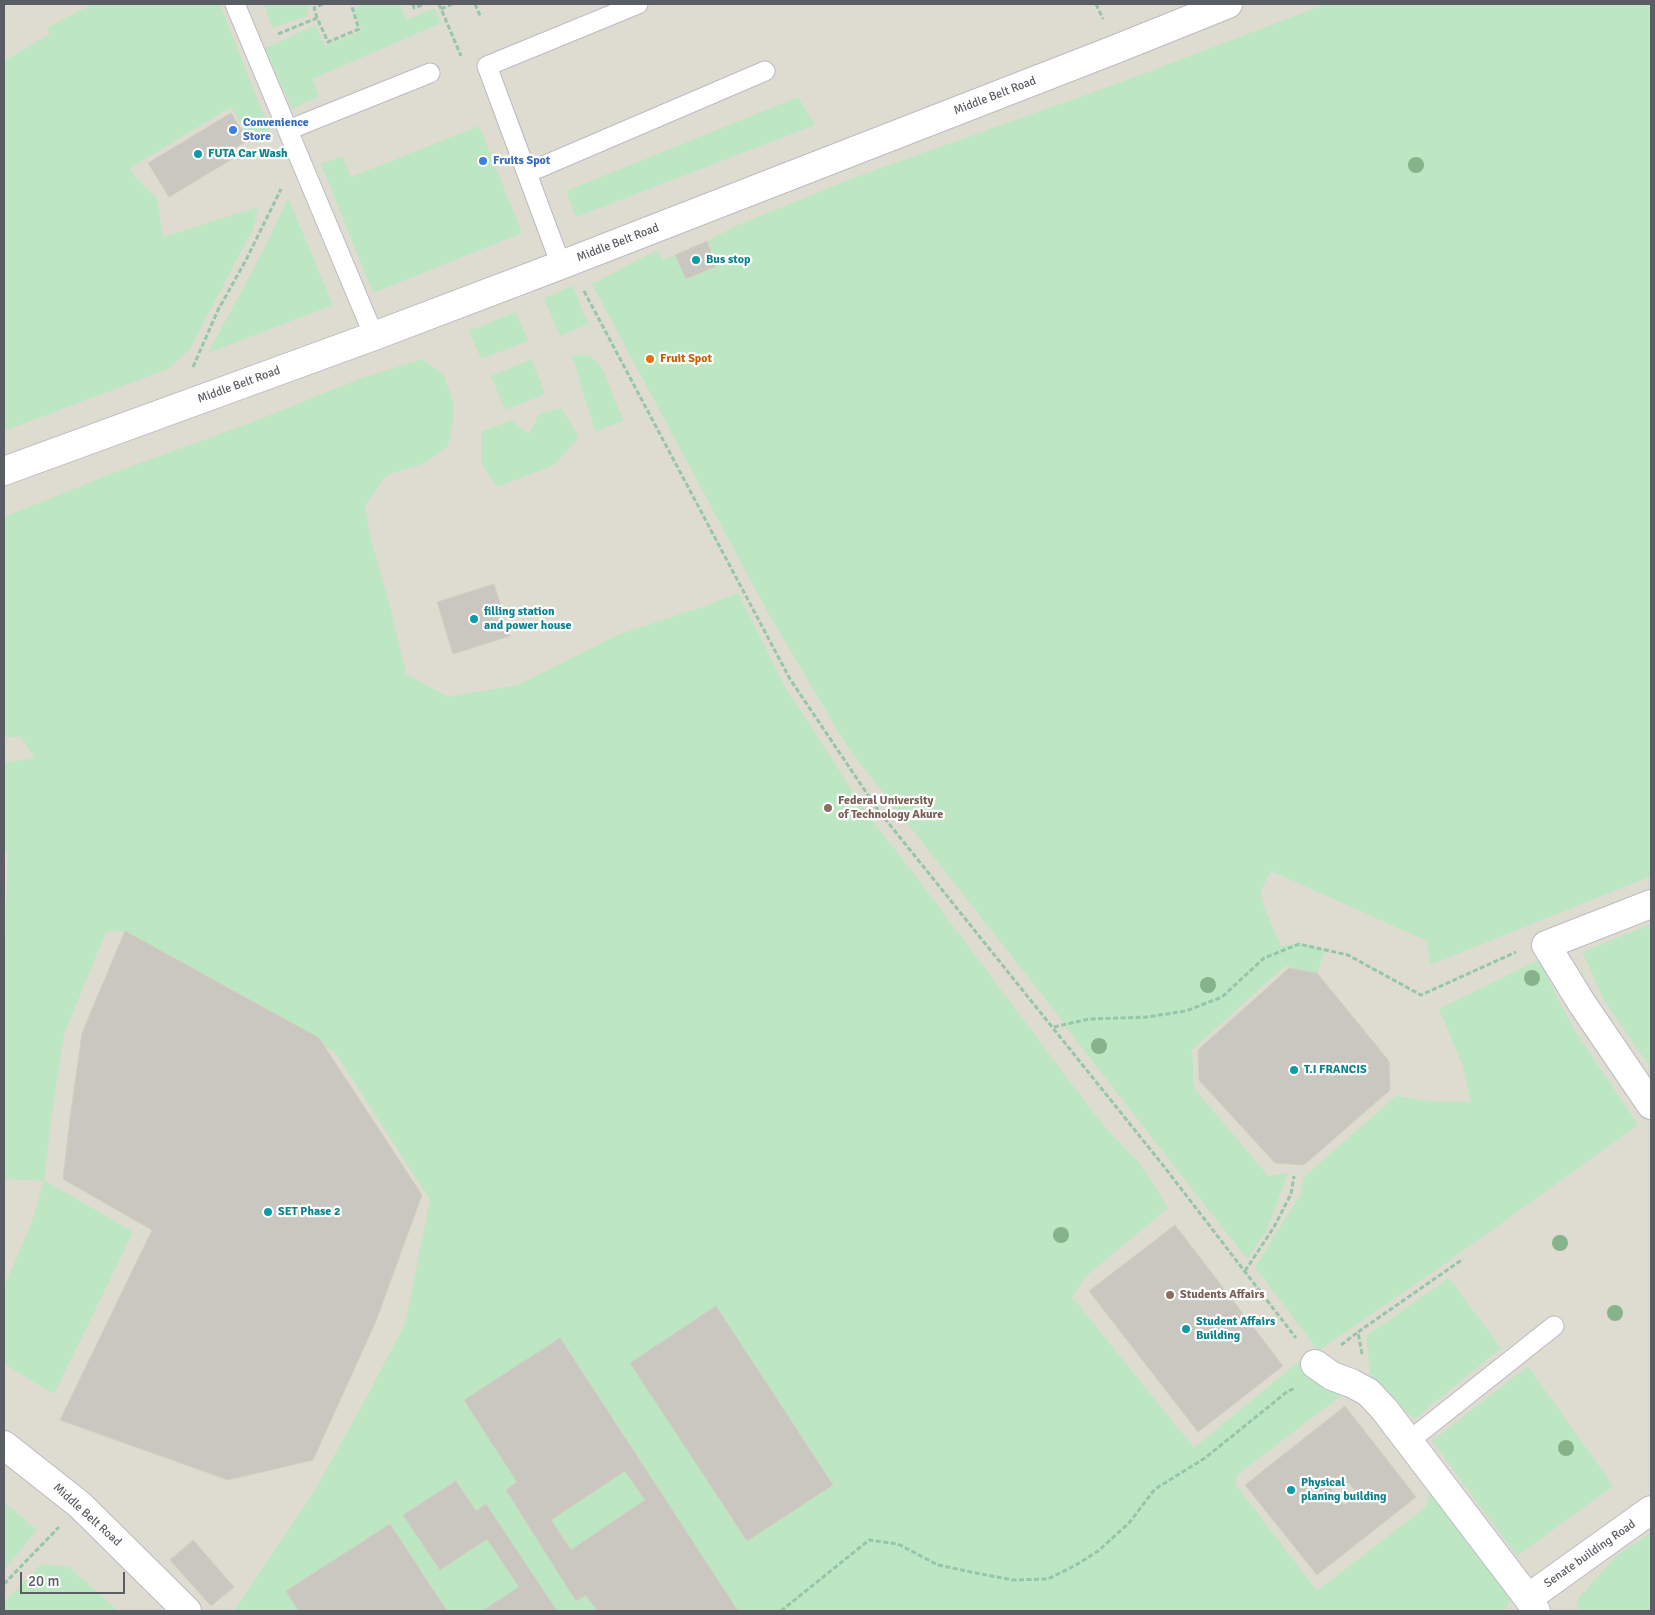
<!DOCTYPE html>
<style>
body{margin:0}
#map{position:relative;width:1655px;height:1615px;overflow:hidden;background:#eeede2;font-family:Signika,sans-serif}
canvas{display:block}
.frame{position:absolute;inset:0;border:5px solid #5a5d63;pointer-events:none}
.scale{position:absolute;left:20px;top:1572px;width:105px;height:22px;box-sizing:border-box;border:2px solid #5a5d63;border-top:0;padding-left:6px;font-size:15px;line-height:18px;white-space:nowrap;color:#5a5d63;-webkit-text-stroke:4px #fff;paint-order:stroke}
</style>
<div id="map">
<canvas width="1655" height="1615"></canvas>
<div class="frame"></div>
<div class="scale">20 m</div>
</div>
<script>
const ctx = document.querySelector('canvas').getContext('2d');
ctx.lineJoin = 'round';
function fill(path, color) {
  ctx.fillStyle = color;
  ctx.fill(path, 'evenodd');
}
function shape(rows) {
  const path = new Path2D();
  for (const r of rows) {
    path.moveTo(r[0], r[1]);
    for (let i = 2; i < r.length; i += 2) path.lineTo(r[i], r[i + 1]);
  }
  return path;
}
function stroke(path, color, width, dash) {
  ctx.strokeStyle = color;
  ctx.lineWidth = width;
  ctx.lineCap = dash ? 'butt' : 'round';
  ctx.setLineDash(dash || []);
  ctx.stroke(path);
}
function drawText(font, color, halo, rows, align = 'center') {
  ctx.font = font + ' Signika,sans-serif';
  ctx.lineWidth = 4.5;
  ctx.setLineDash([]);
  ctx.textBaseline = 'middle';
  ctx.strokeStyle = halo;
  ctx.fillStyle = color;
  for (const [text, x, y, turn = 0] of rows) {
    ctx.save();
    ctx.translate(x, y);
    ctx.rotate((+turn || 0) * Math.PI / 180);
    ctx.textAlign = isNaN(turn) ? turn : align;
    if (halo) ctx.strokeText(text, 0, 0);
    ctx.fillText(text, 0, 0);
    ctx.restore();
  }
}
fill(shape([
 [4,4,1651,4,1651,1611,4,1611]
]), '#dedcd0');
fill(shape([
 [92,4,220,4,271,134,253,143,231,107,130,168,136,178,157,198,163,237,258,207,253,229,189,350,168,369,4,431,4,61,50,34,47,28],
 [264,4,309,4,307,16,272,28],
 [365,4,399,4,407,20,434,8,441,23,312,79,319,96,292,109,265,48,316,25,325,46,362,30,354,9],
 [1326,4,1651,4,1651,876,1430,965,1427,941,1271,871,1260,892,1267,915,1281,946,1299,944,1325,950,1317,973,1285,966,1193,1049,1189,1049,1192,1050,1194,1088,1268,1176,1288,1173,1267,1230,1247,1259,1068,1030,1062,1020,848,748,766,609,592,284,657,250,663,260,675,255,686,280,717,266,708,241,733,227,853,178,1116,84],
 [798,97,815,125,576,217,566,191],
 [479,126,522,233,373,293,321,164,342,156,351,177],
 [288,198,333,305,208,353,263,251],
 [573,286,588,324,560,336,544,298],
 [516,312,528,341,481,359,469,331],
 [572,355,589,356,597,362,604,372,623,421,595,431],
 [422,359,444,375,453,401,453,420,448,446,425,463,387,475,365,505,370,536,390,606,406,674,448,697,518,685,620,634,708,605,738,593,784,685,869,817,911,870,1092,1111,1109,1132,1141,1165,1168,1208,1086,1276,1072,1297,1194,1448,1302,1359,1325,1383,1342,1395,1238,1474,1235,1484,1317,1591,1426,1507,1430,1489,1510,1596,1507,1608,1501,1611,234,1611,314,1492,365,1400,405,1324,430,1200,335,1052,123,931,106,932,64,1034,51,1119,44,1180,133,1232,54,1394,4,1364,4,1287,31,1224,44,1181,4,1179,5,941,8,852,4,852,4,763,35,758,21,737,4,737,4,517,118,471,250,423,359,379],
 [532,359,545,394,505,410,491,376],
 [561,408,579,437,554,465,497,487,481,462,481,432,511,420,529,434,539,414],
 [1651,924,1651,1068,1605,1002,1582,952],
 [1540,959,1556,996,1575,1031,1638,1125,1446,1263,1324,1347,1318,1350,1255,1267,1300,1195,1304,1177,1396,1096,1437,1102,1471,1102,1463,1066,1439,1009],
 [1449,1278,1501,1348,1414,1419,1370,1374,1366,1336],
 [1528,1366,1613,1486,1517,1556,1432,1441],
 [4,1502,37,1530,4,1570],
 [1651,1533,1651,1611,1579,1611,1577,1600,1617,1555],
 [41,1564,69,1567,118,1611,4,1611,4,1603]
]), '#bde6c3');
const building = shape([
 [231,113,248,140,230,151,234,158,169,197,148,163,231,113],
 [707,241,717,266,686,279,675,255,707,241],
 [494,584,510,636,453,654,437,602,494,584],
 [125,931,319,1038,422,1195,376,1321,313,1460,228,1480,60,1420,152,1230,63,1179,70,1118,82,1033,125,931],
 [1289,968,1317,973,1389,1061,1390,1090,1304,1165,1275,1163,1199,1080,1198,1050,1289,968],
 [1175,1225,1283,1366,1198,1432,1089,1291,1175,1225],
 [716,1306,833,1485,747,1541,630,1363,716,1306],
 [560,1338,738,1611,597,1611,586,1595,576,1601,506,1490,517,1482,464,1400,560,1338],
 [625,1471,645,1500,571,1550,551,1520,625,1471],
 [1345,1406,1416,1497,1317,1575,1245,1485,1345,1406],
 [1342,1475,1358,1494,1345,1505,1329,1486,1342,1475],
 [456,1481,476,1511,486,1504,557,1611,482,1611,519,1587,487,1539,440,1570,403,1515,456,1481],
 [390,1524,447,1611,299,1611,286,1591,390,1524],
 [193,1540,234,1587,211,1606,170,1560,193,1540]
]);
fill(building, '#c9c7bf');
stroke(building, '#d3cfc0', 1);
const lane = shape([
 [235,4,374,336],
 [288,130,430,73],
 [527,173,765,71],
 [561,265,487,66,638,4],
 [1409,1441,1554,1326]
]);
const street = shape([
 [4,471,374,336,561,265,1116,49,1228,4],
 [1651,904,1546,945,1581,1002,1651,1105],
 [1315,1364,1332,1376,1351,1383,1368,1392,1384,1409,1528,1598,1536,1611],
 [4,1445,80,1505,187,1611],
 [1528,1598,1651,1510]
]);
stroke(lane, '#babbc1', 21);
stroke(street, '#babbc1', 30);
stroke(shape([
 [413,4,414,8,425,4],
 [439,4,461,56],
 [475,4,481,18],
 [1096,4,1103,19],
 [441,9,452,4],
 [317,18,314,8,323,4],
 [278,34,317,18,328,42,359,29,351,4],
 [584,291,790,679,878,810,1162,1164,1296,1338],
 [193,367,218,310,246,260,281,189],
 [1054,1027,1089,1019,1147,1017,1186,1011,1222,997,1264,958,1299,944,1348,955,1421,995,1516,952],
 [1245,1271,1274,1227,1291,1194,1294,1176],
 [1341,1345,1358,1332],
 [1362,1354,1358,1332,1463,1259],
 [4,1584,59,1527],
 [781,1611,869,1540,898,1544,938,1565,976,1573,1013,1580,1048,1579,1076,1565,1098,1551,1129,1523,1155,1489,1205,1458,1288,1391,1296,1388]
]), '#95c5aa', 3, [5, 2.5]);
stroke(lane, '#fff', 19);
stroke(street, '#fff', 28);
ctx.fillStyle = '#86b389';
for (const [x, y] of [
 [1416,165],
 [1532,978],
 [1208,985],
 [1099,1046],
 [1061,1235],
 [1560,1243],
 [1615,1313],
 [1566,1448]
]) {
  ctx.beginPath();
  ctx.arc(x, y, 8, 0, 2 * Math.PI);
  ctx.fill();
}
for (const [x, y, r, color] of [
 [233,130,5,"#3f7fe0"],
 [198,154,5,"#0f9aa8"],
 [483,161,5,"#3f7fe0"],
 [696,260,5,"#0f9aa8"],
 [650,359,5,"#e8710a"],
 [474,619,5,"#0f9aa8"],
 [828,808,5,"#8d6e63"],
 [1294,1070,5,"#0f9aa8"],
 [268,1212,5,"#0f9aa8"],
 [1170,1295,5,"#8d6e63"],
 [1186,1329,5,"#0f9aa8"],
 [1291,1490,5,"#0f9aa8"]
]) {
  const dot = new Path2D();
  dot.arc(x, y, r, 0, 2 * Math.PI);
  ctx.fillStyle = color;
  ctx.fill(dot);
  stroke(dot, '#fff', 2);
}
drawText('12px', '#5a5d63', '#fff', [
 ["Middle Belt Road",995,96,-21],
 ["Middle Belt Road",618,243,-21],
 ["Middle Belt Road",239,385,-20],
 ["Middle Belt Road",87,1515,42],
 ["Senate building Road",1590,1554,-35]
]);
drawText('bold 12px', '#366cbe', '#fff', [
 ["Convenience",243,123],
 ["Store",243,137],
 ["Fruits Spot",493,161]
], 'left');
drawText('bold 12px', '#0d838f', '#fff', [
 ["FUTA Car Wash",208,154],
 ["Bus stop",706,260],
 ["filling station",484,612],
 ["and power house",484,626],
 ["T.I FRANCIS",1304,1070],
 ["SET Phase 2",278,1212],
 ["Student Affairs",1196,1322],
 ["Building",1196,1336],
 ["Physical",1301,1483],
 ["planing building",1301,1497]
], 'left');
drawText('bold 12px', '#c56008', '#fff', [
 ["Fruit Spot",660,359]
], 'left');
drawText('bold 12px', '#785e54', '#fff', [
 ["Federal University",838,801],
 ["of Technology Akure",838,815],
 ["Students Affairs",1180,1295]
], 'left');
</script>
